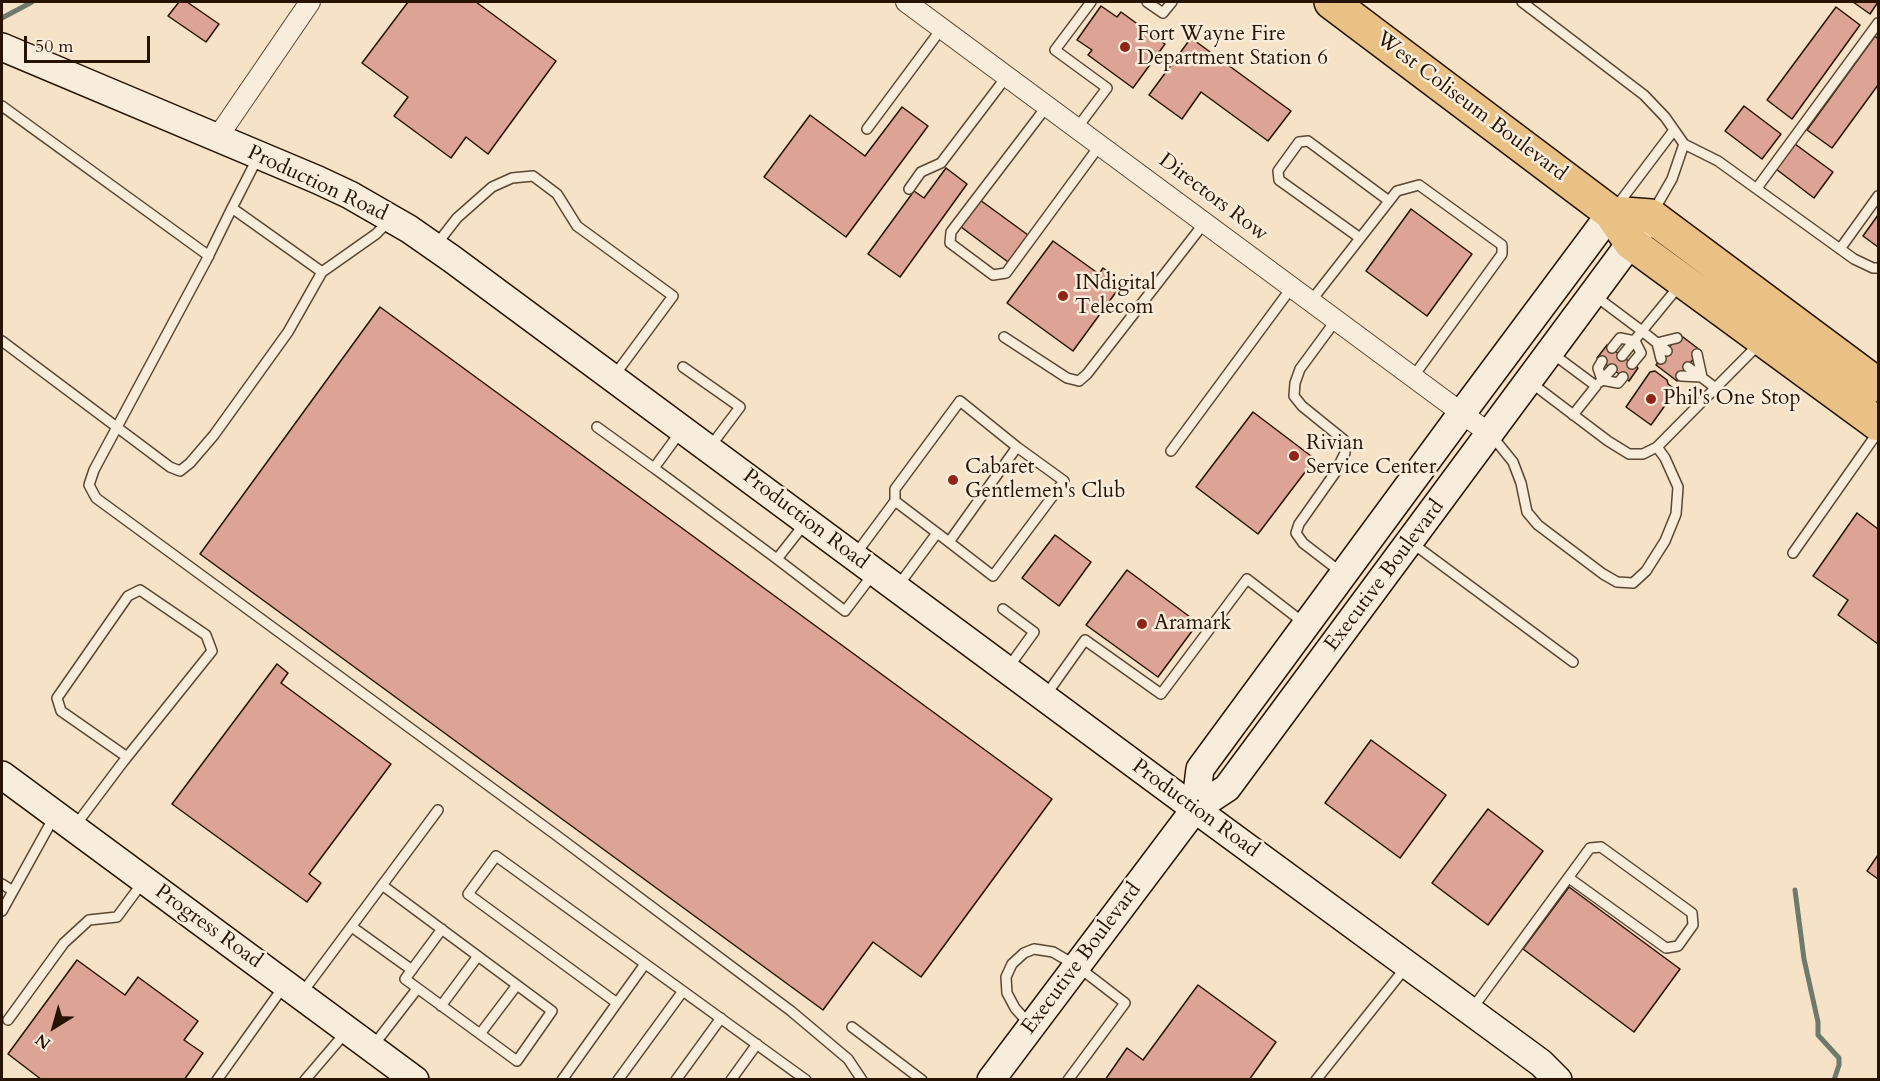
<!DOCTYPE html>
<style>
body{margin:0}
#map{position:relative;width:1880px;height:1081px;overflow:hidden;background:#f5e2c7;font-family:Cardo,serif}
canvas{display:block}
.frame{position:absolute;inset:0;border:3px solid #261302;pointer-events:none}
.north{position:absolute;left:24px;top:997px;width:60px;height:60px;-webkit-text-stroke:4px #f8ecdb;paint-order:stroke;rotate:217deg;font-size:16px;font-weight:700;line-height:24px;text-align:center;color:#261302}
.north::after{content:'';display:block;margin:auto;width:21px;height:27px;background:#261302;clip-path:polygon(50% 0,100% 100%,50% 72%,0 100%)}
.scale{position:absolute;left:24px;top:36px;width:126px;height:27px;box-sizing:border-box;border:3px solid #261302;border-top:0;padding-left:8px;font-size:18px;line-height:21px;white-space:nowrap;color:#261302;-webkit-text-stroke:4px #f8ecdb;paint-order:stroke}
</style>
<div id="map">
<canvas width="1880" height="1081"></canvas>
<div class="frame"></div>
<div class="north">N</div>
<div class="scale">50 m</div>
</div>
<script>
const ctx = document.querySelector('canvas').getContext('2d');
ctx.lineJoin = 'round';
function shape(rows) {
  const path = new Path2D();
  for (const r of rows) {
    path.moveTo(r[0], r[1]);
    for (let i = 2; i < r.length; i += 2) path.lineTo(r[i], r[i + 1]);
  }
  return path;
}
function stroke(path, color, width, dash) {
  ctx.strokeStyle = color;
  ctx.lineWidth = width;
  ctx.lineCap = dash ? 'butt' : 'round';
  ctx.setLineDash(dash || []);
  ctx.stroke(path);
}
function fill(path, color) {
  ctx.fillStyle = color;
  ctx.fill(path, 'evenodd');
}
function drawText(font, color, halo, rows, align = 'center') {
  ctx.font = font + ' Cardo,serif';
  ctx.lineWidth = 5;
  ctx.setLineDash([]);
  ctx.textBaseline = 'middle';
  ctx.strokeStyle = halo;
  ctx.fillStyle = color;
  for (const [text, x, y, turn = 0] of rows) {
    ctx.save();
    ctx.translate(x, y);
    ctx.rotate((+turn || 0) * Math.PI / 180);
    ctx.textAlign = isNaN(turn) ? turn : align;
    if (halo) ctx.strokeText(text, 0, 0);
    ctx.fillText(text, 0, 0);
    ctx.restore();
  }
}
stroke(shape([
 [2,18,32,2],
 [1795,890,1804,959,1818,1022,1818,1035,1839,1058,1839,1065,1834,1080]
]), '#6d7a6d', 5);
const building = shape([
 [179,2,187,2,219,24,206,42,168,16,179,2],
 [408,2,476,2,556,61,488,154,466,137,451,158,394,116,408,97,362,63,408,2],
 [1853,2,1878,2,1870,14,1853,2],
 [1101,6,1117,17,1121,12,1165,44,1133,88,1088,55,1092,50,1077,40,1101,6],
 [1836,7,1860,25,1792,119,1767,100,1836,7],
 [1875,36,1878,39,1878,85,1832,148,1807,130,1875,36],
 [1191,38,1291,111,1268,141,1201,92,1182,119,1149,95,1191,38],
 [1744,106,1781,134,1762,159,1725,131,1744,106],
 [902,107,928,126,846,237,764,177,810,115,865,156,902,107],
 [1795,144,1833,172,1814,198,1776,169,1795,144],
 [946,168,967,184,900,277,868,254,914,191,924,198,946,168],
 [980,200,1028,235,1008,262,961,227,980,200],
 [1411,209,1472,254,1427,316,1366,271,1411,209],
 [1878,215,1878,247,1863,236,1878,215],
 [1053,241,1099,274,1103,268,1116,277,1111,283,1119,288,1073,351,1007,303,1053,241],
 [380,307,1052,799,921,977,873,942,823,1010,200,554,380,307],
 [1679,334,1700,350,1677,381,1656,365,1679,334],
 [1607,345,1638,368,1629,381,1597,358,1607,345],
 [1655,371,1667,380,1668,384,1676,390,1651,425,1626,407,1650,372,1655,371],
 [1253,412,1315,459,1258,534,1196,487,1253,412],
 [1857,513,1878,529,1878,644,1838,615,1848,600,1813,576,1857,513],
 [1055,535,1091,562,1059,606,1022,578,1055,535],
 [1127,570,1198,623,1158,677,1086,625,1127,570],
 [277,664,288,673,281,683,391,764,309,874,321,883,307,902,172,804,277,664],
 [1371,740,1446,795,1400,858,1325,803,1371,740],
 [1488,809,1543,851,1488,925,1432,883,1488,809],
 [1878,855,1878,879,1867,871,1878,855],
 [1569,887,1680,969,1634,1032,1523,949,1569,887],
 [77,960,125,995,138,977,198,1021,184,1040,203,1053,184,1080,42,1080,8,1054,77,960],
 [1198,985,1276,1042,1249,1080,1105,1080,1127,1048,1143,1060,1198,985]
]);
fill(building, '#dda395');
stroke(building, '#261302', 1.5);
const lane = shape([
 [1147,2,1163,13,1172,2],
 [1522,2,1644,95,1665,117,1684,144,1718,161,1854,259,1873,268,1878,268],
 [2,106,209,256],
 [1047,106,951,232,950,243,993,275,1006,273,1100,145],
 [1077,128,1107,88,1055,50,1091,2],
 [867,129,942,28],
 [258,157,232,208,322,272,376,234,390,220],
 [1757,188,1878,23],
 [909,189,921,172,941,163,1007,76],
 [1616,207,1674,130],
 [232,208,206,261,94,470,89,485,96,498,556,835,791,1011,848,1059,862,1080],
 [1653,212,1672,179,1684,144],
 [1360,238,1279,180,1278,171,1299,142,1308,141,1389,201],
 [436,245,457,218,492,187,512,178,533,176,557,194,577,226,673,296,614,376],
 [1840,249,1878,196],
 [1594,295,1642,331,1679,286],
 [1311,301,1397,191,1419,185,1502,245,1502,254,1413,377],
 [1336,320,1300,369,1295,383,1294,396,1302,406,1344,440,1345,453,1335,473,1299,524,1296,533,1303,543,1342,573],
 [1004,337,1067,378,1079,381,1087,374,1205,222],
 [2,341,170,467,180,471,190,463,214,435,288,332,322,272],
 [1612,348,1620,338,1635,341,1641,353,1632,364],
 [1553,354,1596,386,1573,415],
 [1622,356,1642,331,1667,351],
 [1661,359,1657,343,1677,338],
 [1602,361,1598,368,1602,380,1618,383,1623,377],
 [683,367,740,407,710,447],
 [1688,367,1717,389],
 [1681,376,1702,377,1697,354],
 [1530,382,1608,441,1629,454,1643,454,1657,447,1760,343],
 [1600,382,1612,369],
 [960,401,1017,447,949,542,895,501,895,489,960,401],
 [597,427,654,468],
 [681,431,654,468,777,559],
 [1492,436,1513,462,1521,483,1527,512,1538,525,1603,574,1617,582,1633,583,1646,571,1665,541,1676,514,1678,487,1665,458,1657,447],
 [1171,451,1292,287],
 [806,522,777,559,845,611,873,574],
 [949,542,993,576,1064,481,1017,447],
 [1412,543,1573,662],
 [1793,553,1878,432],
 [855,555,895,501],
 [898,586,937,533],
 [1003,609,1034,632,1008,668],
 [1046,695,1085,640,1161,694,1247,579,1304,623],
 [75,826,120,766,127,757,212,651,206,635,140,590,128,596,57,698,61,711,127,757],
 [2,884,13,891],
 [382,885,552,1011,517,1061,405,979,442,929],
 [2,911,54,817],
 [352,927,412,970],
 [302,993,438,810],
 [617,1003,645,964],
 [441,1006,478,956],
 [1472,1009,1590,848,1601,847,1692,913,1693,925,1678,946,1666,948,1569,878],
 [8,1020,64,943,89,920,117,917,143,882],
 [1030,1025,1015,1008,1007,993,1006,977,1012,964,1024,953,1034,949,1053,952,1077,966,1125,1003,1068,1080],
 [852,1027,922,1080],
 [480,1034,517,985],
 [373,1046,417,989],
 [217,1080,284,986],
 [305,1080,346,1032],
 [562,1080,617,1003,468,894,496,856,806,1080],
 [618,1080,683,991],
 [676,1080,721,1018],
 [731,1080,757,1044],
 [1316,1080,1406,967]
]);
const street = shape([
 [906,2,1490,434],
 [217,138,310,2]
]);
const secondary = shape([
 [2,47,318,180,350,195,409,229,452,259,1195,809,1541,1063,1558,1080],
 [2,775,415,1080],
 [1195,809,1200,769,1462,413,1611,213],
 [991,1080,1195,809,1227,788,1643,226]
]);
const highway = shape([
 [1331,2,1611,213,1631,243,1878,424],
 [1611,213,1651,216,1878,385]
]);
stroke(lane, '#5a4733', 12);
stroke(street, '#5a4733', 22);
stroke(secondary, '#261302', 30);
stroke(highway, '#261302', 36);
stroke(lane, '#f8ecdb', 9);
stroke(street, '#f8ecdb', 20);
stroke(secondary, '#f8ecdb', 27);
stroke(highway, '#eac184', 33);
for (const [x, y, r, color] of [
 [1125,47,6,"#8f2418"],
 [1063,296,6,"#8f2418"],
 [1651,399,6,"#8f2418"],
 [1294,456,6,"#8f2418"],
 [953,480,6,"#8f2418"],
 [1142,624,6,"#8f2418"]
]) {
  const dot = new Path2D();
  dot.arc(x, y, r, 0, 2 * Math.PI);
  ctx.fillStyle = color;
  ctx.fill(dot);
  stroke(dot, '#f8ecdb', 2);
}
drawText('21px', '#261302', '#f8ecdb', [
 ["Fort Wayne Fire",1137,35],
 ["Department Station 6",1137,59],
 ["INdigital",1075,284],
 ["Telecom",1075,308],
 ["Phil's One Stop",1663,399],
 ["Rivian",1306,444],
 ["Service Center",1306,468],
 ["Cabaret",965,468],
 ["Gentlemen's Club",965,492],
 ["Aramark",1154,624]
], 'left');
drawText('21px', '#261302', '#f8ecdb', [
 ["West Coliseum Boulevard",1471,107,37],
 ["Production Road",317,184,25],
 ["Directors Row",1213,198,37],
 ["Production Road",805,520,37],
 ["Executive Boulevard",1385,576,-53],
 ["Production Road",1195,809,36],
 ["Progress Road",208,927,36],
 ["Executive Boulevard",1082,959,-53]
]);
</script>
